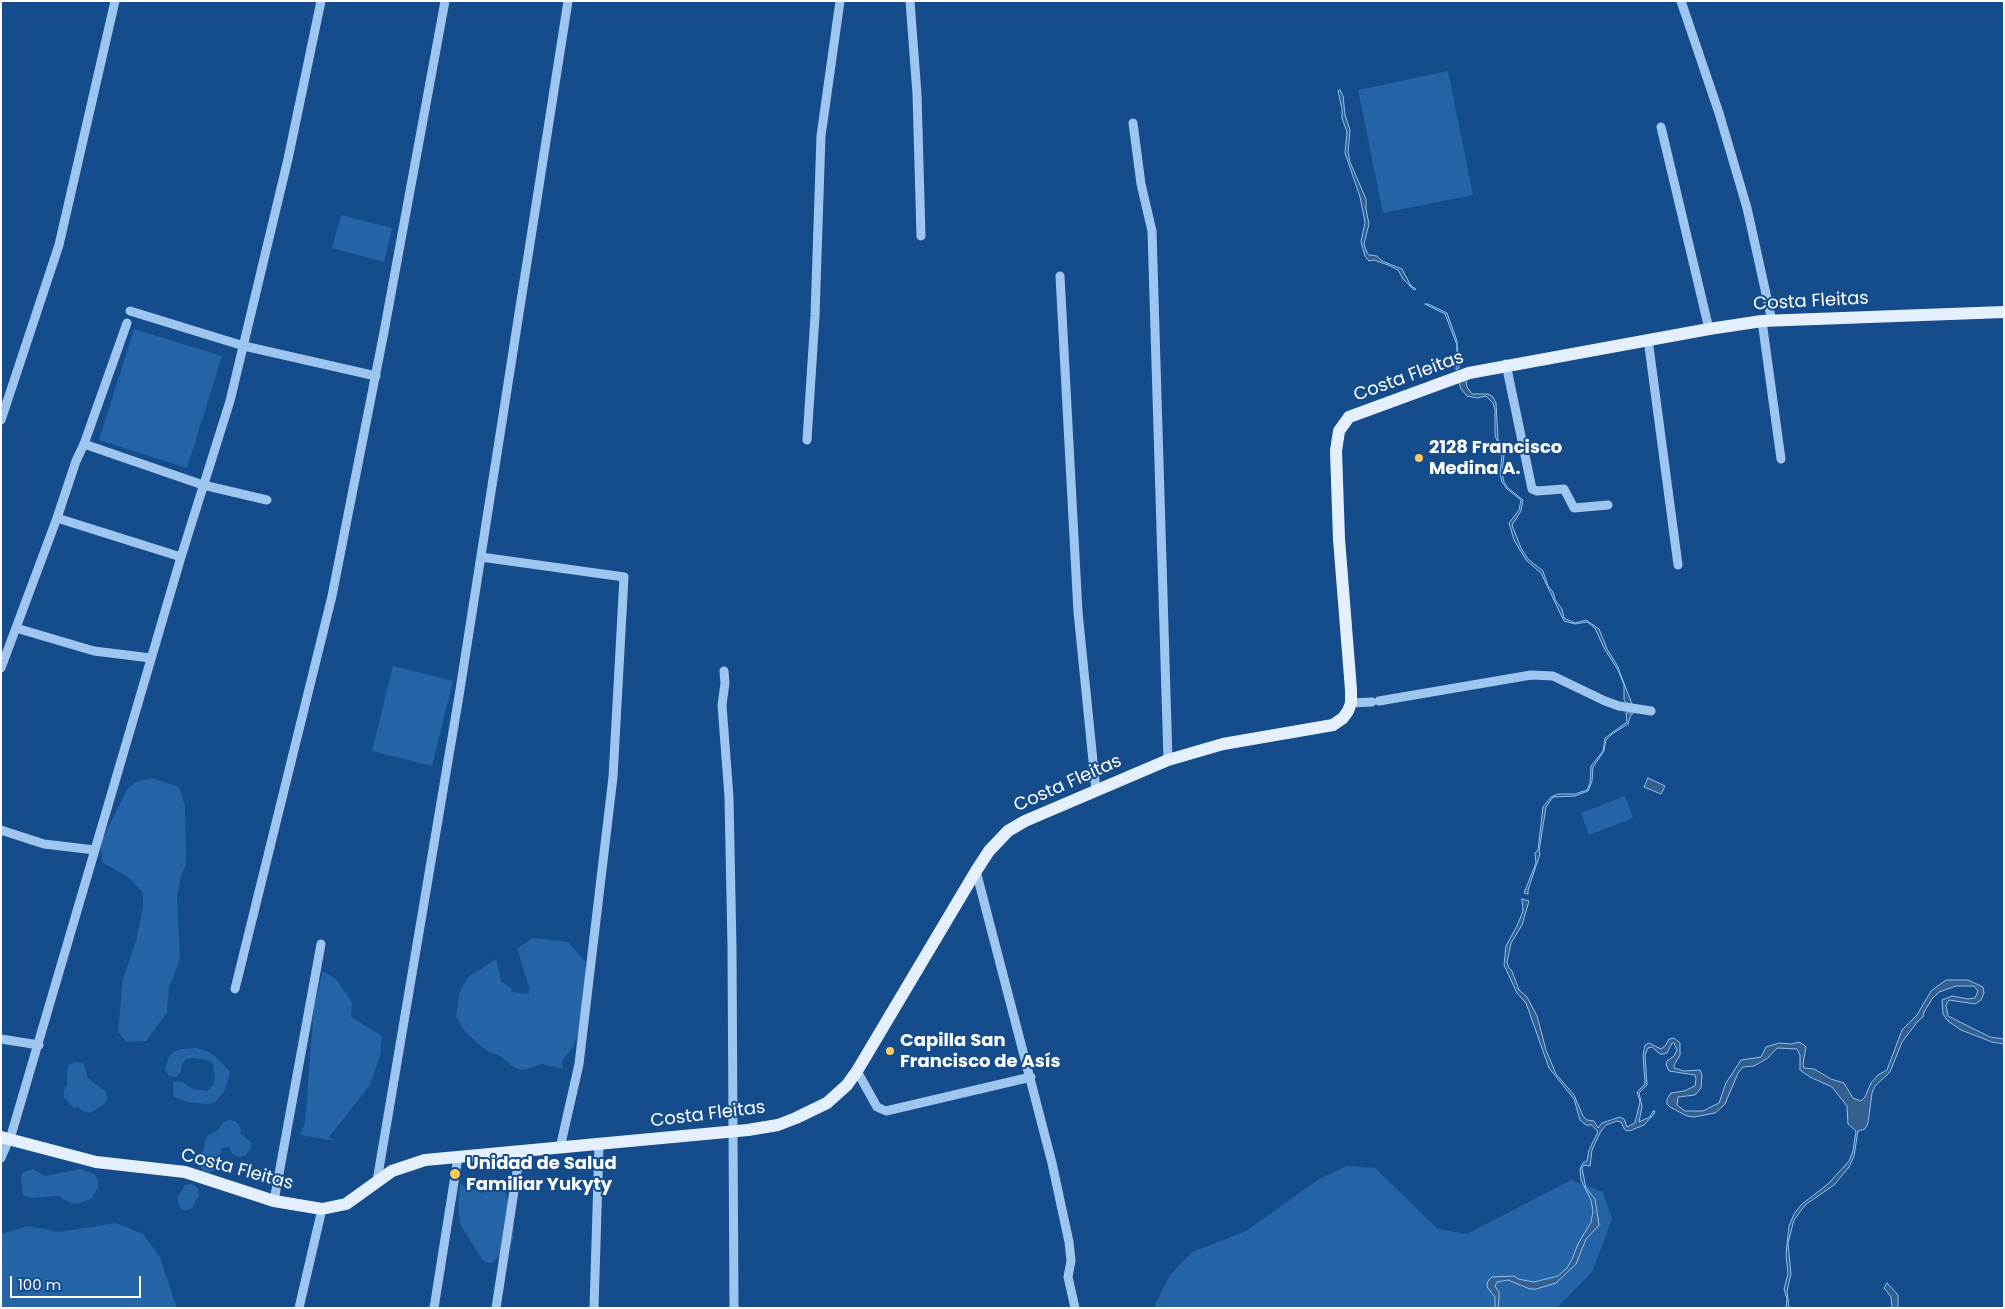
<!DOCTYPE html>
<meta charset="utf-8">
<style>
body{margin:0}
#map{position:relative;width:2005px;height:1309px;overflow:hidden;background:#154c8b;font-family:Poppins,sans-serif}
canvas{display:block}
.frame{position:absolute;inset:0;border:2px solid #fff;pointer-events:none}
.scale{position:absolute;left:10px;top:1276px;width:131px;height:22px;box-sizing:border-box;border:2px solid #fff;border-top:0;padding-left:6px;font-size:15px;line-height:18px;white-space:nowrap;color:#fff;-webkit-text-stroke:4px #154c8b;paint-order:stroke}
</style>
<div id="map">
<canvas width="2005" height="1309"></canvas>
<div class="frame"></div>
<div class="scale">100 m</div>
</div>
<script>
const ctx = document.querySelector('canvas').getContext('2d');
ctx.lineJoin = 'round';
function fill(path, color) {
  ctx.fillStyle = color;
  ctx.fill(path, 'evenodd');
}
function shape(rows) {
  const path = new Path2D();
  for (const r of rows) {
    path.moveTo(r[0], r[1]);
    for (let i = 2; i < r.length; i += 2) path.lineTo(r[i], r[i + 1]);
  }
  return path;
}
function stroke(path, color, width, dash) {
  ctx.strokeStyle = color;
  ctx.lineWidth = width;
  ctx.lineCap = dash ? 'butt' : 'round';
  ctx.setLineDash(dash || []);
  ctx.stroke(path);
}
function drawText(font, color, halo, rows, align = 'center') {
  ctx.font = font + ' Poppins,sans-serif';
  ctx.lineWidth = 4;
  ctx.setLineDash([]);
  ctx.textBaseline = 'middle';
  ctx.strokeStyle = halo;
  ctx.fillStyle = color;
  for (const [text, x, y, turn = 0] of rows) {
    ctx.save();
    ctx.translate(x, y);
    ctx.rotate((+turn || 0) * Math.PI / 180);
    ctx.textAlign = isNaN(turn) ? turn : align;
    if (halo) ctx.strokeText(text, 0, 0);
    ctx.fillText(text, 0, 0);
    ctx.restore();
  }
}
fill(shape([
 [1448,71,1473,195,1383,213,1358,90],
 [341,215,392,228,384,262,332,248],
 [134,329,222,356,187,468,99,440],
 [393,666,453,681,432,766,372,751],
 [152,778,179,787,185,806,186,864,181,877,177,896,180,960,169,987,167,1013,146,1041,127,1042,118,1032,123,979,136,941,143,907,143,892,127,876,103,863,100,843,128,788,138,781],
 [1625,796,1633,818,1589,835,1581,813],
 [532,938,568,942,585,961,586,991,581,1028,573,1046,562,1062,563,1069,542,1064,523,1070,515,1068,500,1056,487,1051,465,1032,456,1016,460,991,468,977,496,959,501,981,512,989,511,992,529,994,529,987,517,949],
 [323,971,337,980,352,1003,351,1017,382,1036,380,1056,370,1085,329,1137,336,1141,300,1135,305,1123,314,1007],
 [196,1048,209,1052,215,1056,230,1072,224,1092,215,1102,208,1104,187,1102,174,1097,173,1089,173,1082,181,1081,193,1089,207,1091,213,1085,215,1078,213,1064,207,1060,193,1058,186,1059,182,1065,181,1072,176,1077,169,1076,165,1070,169,1056,174,1052,181,1049],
 [77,1062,84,1064,88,1078,106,1092,107,1099,103,1105,90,1113,83,1111,78,1107,73,1108,64,1097,64,1090,67,1084,67,1070,70,1064],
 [229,1120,236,1121,240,1127,241,1134,252,1143,250,1149,246,1155,239,1157,232,1154,229,1147,222,1148,216,1168,210,1173,203,1171,200,1165,206,1137,219,1129,222,1123],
 [1347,1166,1375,1168,1438,1229,1467,1234,1571,1180,1603,1192,1612,1219,1592,1272,1557,1308,1155,1308,1156,1302,1171,1274,1192,1252,1246,1231,1319,1179],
 [33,1169,45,1176,80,1169,94,1174,98,1180,98,1187,91,1199,78,1204,71,1203,58,1196,30,1198,23,1195,21,1180,22,1173],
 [192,1184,198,1188,199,1195,192,1208,186,1211,180,1208,177,1198,185,1185],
 [460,1184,482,1193,500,1189,505,1192,512,1208,514,1237,510,1246,492,1263,485,1262,482,1259,461,1226,458,1210],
 [116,1223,143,1234,160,1257,177,1308,1,1308,1,1234,28,1226,59,1232]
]), '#2464a7');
const water = shape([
 [1340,90,1343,96,1345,115,1350,130,1348,152,1350,162,1366,199,1366,209,1369,224,1364,244,1367,253,1369,255,1377,256,1382,261,1402,269,1411,286,1416,289,1414,290,1403,279,1398,270,1388,265,1374,260,1369,261,1365,256,1361,242,1365,222,1360,197,1345,153,1347,132,1342,118,1342,109,1338,91,1340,90],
 [1425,304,1428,304,1447,313,1457,341,1459,368,1456,370,1457,345,1445,314,1425,304],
 [1466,380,1467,387,1472,394,1488,394,1493,397,1496,403,1498,439,1504,455,1502,473,1504,482,1508,488,1523,500,1521,511,1512,525,1521,548,1528,559,1543,571,1548,586,1553,592,1555,600,1562,609,1564,618,1575,623,1586,620,1599,629,1607,649,1617,665,1632,704,1627,704,1624,700,1624,685,1618,670,1604,648,1595,628,1587,622,1575,624,1564,621,1541,573,1526,560,1514,540,1509,523,1519,510,1521,500,1507,489,1502,482,1500,474,1502,455,1495,435,1495,410,1493,403,1486,396,1477,398,1467,396,1461,389,1459,382,1466,380],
 [1626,713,1633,713,1630,717,1628,724,1612,734,1606,740,1604,751,1593,767,1592,781,1588,791,1575,796,1553,797,1546,807,1539,851,1540,854,1528,890,1528,894,1524,893,1536,863,1535,853,1538,850,1543,807,1551,797,1558,794,1575,794,1587,790,1590,783,1591,766,1603,751,1605,738,1627,722,1626,713],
 [1648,778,1665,786,1661,794,1644,787,1648,778],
 [1522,899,1529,901,1522,925,1511,943,1507,962,1509,968,1512,971,1519,990,1527,997,1537,1016,1546,1050,1556,1074,1574,1095,1583,1116,1587,1120,1594,1121,1598,1128,1602,1123,1620,1117,1624,1119,1627,1127,1635,1123,1640,1102,1637,1092,1645,1084,1643,1055,1645,1045,1649,1043,1661,1049,1666,1045,1669,1039,1674,1038,1680,1043,1680,1055,1674,1065,1674,1068,1684,1071,1700,1070,1702,1075,1701,1088,1695,1095,1678,1097,1677,1105,1685,1111,1703,1111,1719,1103,1726,1083,1741,1060,1761,1057,1766,1047,1779,1043,1792,1044,1799,1042,1804,1045,1806,1047,1803,1064,1804,1068,1814,1069,1831,1079,1844,1083,1853,1098,1861,1101,1865,1097,1871,1083,1878,1075,1887,1070,1902,1030,1917,1015,1931,991,1946,980,1968,980,1983,987,1984,993,1981,1000,1975,1004,1949,1000,1946,1005,1948,1016,1990,1037,2004,1039,2004,1044,1992,1042,1961,1030,1948,1021,1943,1014,1942,1000,1952,996,1968,999,1975,998,1978,991,1974,986,1956,986,1939,992,1932,999,1924,1012,1923,1017,1918,1021,1902,1042,1890,1072,1875,1086,1872,1093,1868,1123,1865,1129,1858,1131,1854,1156,1849,1167,1834,1185,1805,1205,1794,1220,1788,1243,1791,1274,1787,1291,1789,1308,1786,1308,1787,1299,1784,1289,1788,1274,1786,1254,1789,1226,1794,1214,1802,1204,1828,1184,1849,1161,1853,1151,1856,1131,1848,1124,1847,1106,1832,1087,1810,1077,1800,1070,1800,1055,1797,1049,1777,1048,1768,1058,1754,1066,1743,1067,1738,1073,1725,1104,1715,1113,1694,1117,1687,1116,1670,1107,1667,1104,1667,1099,1671,1093,1684,1091,1695,1086,1696,1079,1695,1075,1669,1071,1666,1065,1667,1061,1674,1056,1677,1050,1674,1043,1672,1043,1667,1053,1664,1054,1660,1054,1652,1047,1648,1048,1645,1055,1647,1085,1639,1093,1642,1106,1639,1122,1650,1117,1653,1111,1655,1111,1654,1114,1644,1125,1629,1131,1625,1130,1621,1122,1617,1121,1606,1125,1601,1131,1592,1150,1590,1166,1584,1165,1582,1168,1586,1188,1595,1199,1599,1225,1586,1239,1576,1264,1556,1283,1536,1289,1530,1289,1508,1280,1497,1282,1495,1286,1499,1292,1499,1300,1498,1308,1495,1308,1495,1297,1487,1287,1488,1281,1492,1277,1514,1276,1518,1279,1534,1282,1558,1276,1567,1268,1572,1259,1578,1244,1591,1222,1593,1211,1591,1200,1581,1180,1580,1169,1583,1163,1587,1161,1589,1150,1598,1132,1592,1125,1586,1125,1580,1120,1574,1099,1549,1068,1526,1003,1517,993,1504,965,1506,946,1517,926,1523,911,1522,899],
 [1887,1283,1898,1295,1898,1308,1892,1308,1891,1297,1884,1288,1887,1283]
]);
fill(water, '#355f8c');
stroke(water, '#8fc0f3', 1);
stroke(shape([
 [910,1,917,94,921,236],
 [1681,1,1719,113,1747,208,1772,321],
 [1133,123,1141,184,1152,231,1168,760],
 [1661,127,1709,329],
 [1060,276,1078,612,1096,791],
 [130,311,244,346,376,376],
 [1762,321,1781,459],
 [1648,339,1678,565],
 [1506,364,1532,489,1537,491,1564,489,1574,508,1608,505],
 [1,420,59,245,115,1],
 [807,440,815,316,821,136,840,1],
 [84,444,203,485,267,500],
 [57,518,181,557],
 [481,557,624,577,613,777,579,1064,560,1148],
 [16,628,94,651,151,658],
 [1,668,57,518,76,461,84,444,127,323],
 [724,671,725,683,722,705,729,797,732,948,734,1308],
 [1379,701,1531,675,1553,676,1605,701,1619,706,1651,711],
 [1351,703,1372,702],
 [1,830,44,844,95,850],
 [976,871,1052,1163,1069,1242,1071,1261,1068,1277,1075,1308],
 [235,989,332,596,384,332,445,1],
 [1,1039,39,1045],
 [857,1071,877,1107,886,1111,1031,1077],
 [10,1139,181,557,230,401,288,159,321,1],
 [1,1158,9,1139],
 [377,1181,459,696,568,1],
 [274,1201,321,944],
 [299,1308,322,1209],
 [434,1308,458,1157],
 [496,1308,520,1152],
 [594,1308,599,1145]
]), '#9dc5f0', 9);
stroke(shape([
 [1,1137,96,1162,185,1172,274,1201,322,1209,346,1204,392,1171,425,1160,748,1130,778,1125,796,1118,827,1103,847,1085,857,1071,976,871,989,851,1008,831,1025,821,1168,760,1223,744,1333,725,1343,718,1348,711,1351,703,1351,690,1339,539,1336,451,1339,431,1349,417,1469,373,1709,329,1762,321,2004,312]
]), '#e5f0ff', 12);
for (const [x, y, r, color] of [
 [1419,458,5,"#ffca5b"],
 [890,1051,5,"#ffca5b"],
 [455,1174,6,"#ffca5b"]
]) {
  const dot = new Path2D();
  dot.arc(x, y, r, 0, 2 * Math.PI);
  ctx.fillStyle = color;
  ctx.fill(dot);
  stroke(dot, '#154c8b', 2);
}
drawText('18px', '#fff', '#154c8b', [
 ["Costa Fleitas",1811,302,-3],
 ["Costa Fleitas",1409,377,-20],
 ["Costa Fleitas",1068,784,-24],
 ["Costa Fleitas",708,1115,-7],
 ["Costa Fleitas",237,1170,15]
]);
drawText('bold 18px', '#fff', '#154c8b', [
 ["2128 Francisco",1429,448],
 ["Medina A.",1429,469],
 ["Capilla San",900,1041],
 ["Francisco de Asís",900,1062],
 ["Unidad de Salud",466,1164],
 ["Familiar Yukyty",466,1185]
], 'left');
</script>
